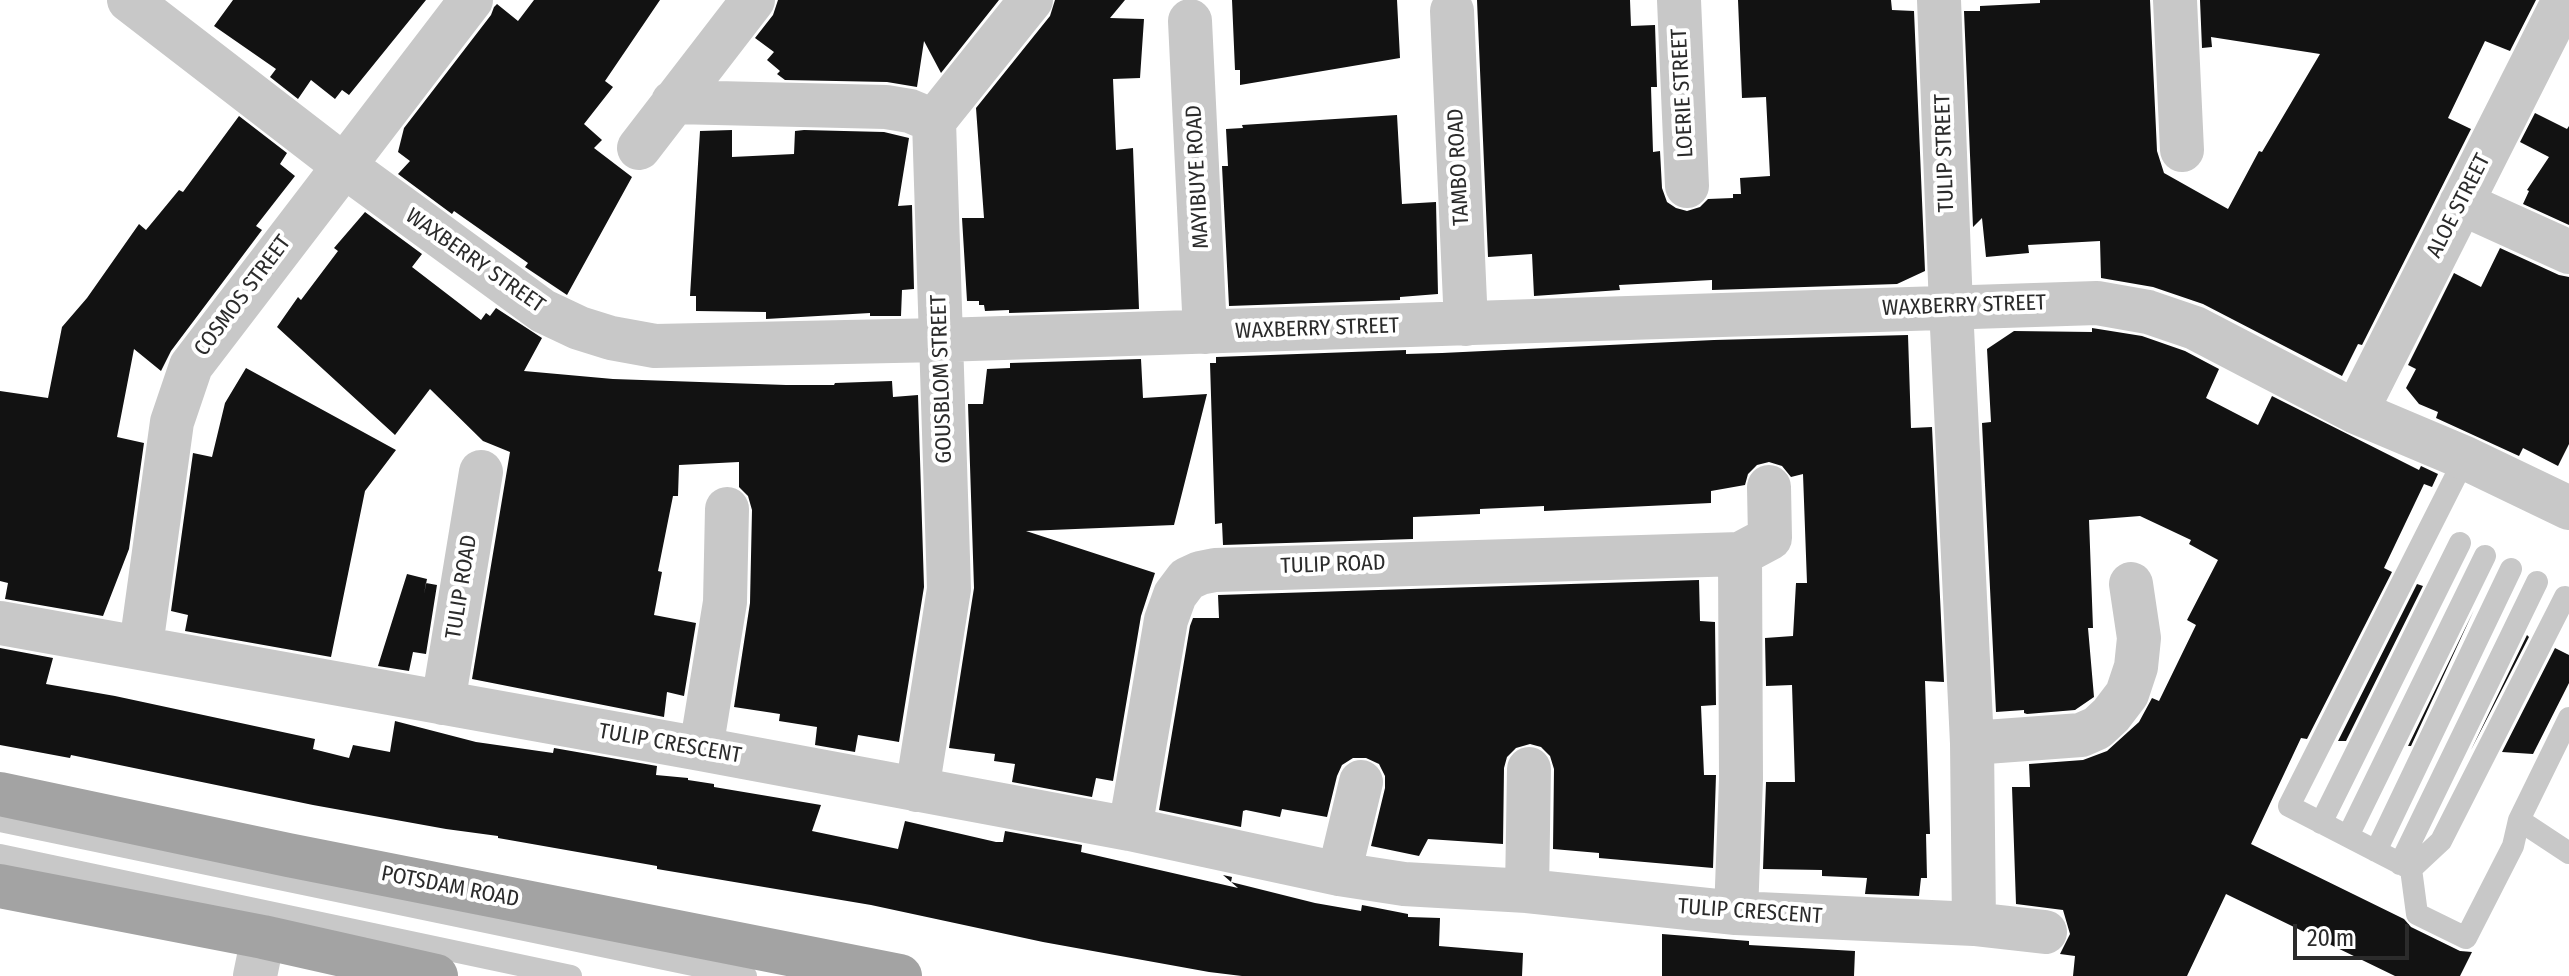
<!DOCTYPE html>
<style>
body{margin:0}
#map{position:relative;width:2569px;height:976px;overflow:hidden;background:#fff;font-family:"Fira Sans Condensed",sans-serif}
canvas{display:block}
.scale{position:absolute;left:2293px;top:924px;width:116px;height:36px;box-sizing:border-box;border:4px solid #2b2b2b;border-top:0;padding-left:10px;font-size:24px;line-height:28px;white-space:nowrap;color:#2b2b2b;-webkit-text-stroke:6px #fff;paint-order:stroke}
</style>
<div id="map">
<canvas width="2569" height="976"></canvas>
<div class="scale">20 m</div>
</div>
<script>
const ctx = document.querySelector('canvas').getContext('2d');
ctx.lineJoin = 'round';
function fill(path, color) {
  ctx.fillStyle = color;
  ctx.fill(path, 'evenodd');
}
function shape(rows) {
  const path = new Path2D();
  for (const r of rows) {
    path.moveTo(r[0], r[1]);
    for (let i = 2; i < r.length; i += 2) path.lineTo(r[i], r[i + 1]);
  }
  return path;
}
function stroke(path, color, width, dash) {
  ctx.strokeStyle = color;
  ctx.lineWidth = width;
  ctx.lineCap = dash ? 'butt' : 'round';
  ctx.setLineDash(dash || []);
  ctx.stroke(path);
}
function drawText(font, color, halo, rows, align = 'center') {
  ctx.font = font + ' "Fira Sans Condensed",sans-serif';
  ctx.lineWidth = 8;
  ctx.setLineDash([]);
  ctx.textBaseline = 'middle';
  ctx.strokeStyle = halo;
  ctx.fillStyle = color;
  for (const [text, x, y, turn = 0] of rows) {
    ctx.save();
    ctx.translate(x, y);
    ctx.rotate((+turn || 0) * Math.PI / 180);
    ctx.textAlign = isNaN(turn) ? turn : align;
    if (halo) ctx.strokeText(text, 0, 0);
    ctx.fillText(text, 0, 0);
    ctx.restore();
  }
}
fill(shape([
 [233,0,426,0,349,95,342,90,335,99,311,80,298,99,270,77,276,69,214,26],
 [534,0,660,0,605,81,613,87,584,124,602,140,594,148,632,177,567,295,525,267,528,263,454,211,452,214,398,174,410,161,398,152,404,128,491,15,494,7,497,4,518,21],
 [778,0,999,0,941,73,924,41,917,87,887,82,785,80,777,74,780,71,767,60,774,52,755,38,773,15],
 [1055,0,1125,0,1110,18,1144,19,1140,78,1113,79,1116,150,1133,148,1139,309,1009,313,1009,310,985,311,984,305,979,305,979,301,967,301,962,218,984,218,976,108,1050,16],
 [1232,0,1397,0,1400,58,1240,85,1240,70,1235,70],
 [1477,0,1630,0,1631,26,1655,25,1657,87,1651,87,1653,152,1660,151,1662,188,1667,202,1676,208,1687,211,1700,207,1708,199,1733,198,1733,194,1741,194,1740,178,1770,176,1766,97,1742,98,1738,0,1891,0,1892,10,1914,11,1925,271,1897,284,1712,290,1712,280,1619,285,1620,290,1534,296,1532,254,1488,257],
 [2040,0,2150,0,2157,151,2164,173,2228,209,2259,151,2262,152,2320,54,2211,37,2212,47,2202,48,2200,0,2536,0,2510,51,2485,41,2448,118,2471,129,2362,345,2358,344,2342,376,2203,304,2153,287,2101,278,2100,241,2028,245,2029,253,1986,257,1982,218,1973,227,1964,11,1980,11,1980,6,2040,3],
 [2535,113,2567,129,2569,126,2569,225,2523,204,2529,191,2527,190,2549,157,2520,142],
 [1397,115,1402,204,1436,202,1438,294,1400,297,1400,300,1229,306,1222,166,1228,166,1226,129,1243,128,1242,125],
 [239,116,287,153,280,164,295,176,256,226,262,230,171,351,161,371,134,349,117,437,144,443,129,549,103,616,5,599,8,583,0,581,0,391,48,398,62,327,87,298,139,224,146,230,179,190,183,192],
 [732,130,732,157,794,154,795,131,804,130,884,132,909,138,898,206,912,205,914,289,902,290,901,316,870,316,870,313,766,319,766,312,696,311,696,296,690,296,700,131],
 [365,212,422,254,412,267,481,320,486,313,490,316,496,308,542,338,524,371,613,379,786,385,834,385,835,383,892,381,893,397,918,395,924,587,899,742,858,735,855,752,815,745,817,727,779,721,780,714,734,707,750,603,752,510,748,496,739,487,739,462,679,465,678,496,673,496,658,571,662,572,654,615,696,623,684,696,667,692,664,717,472,679,510,452,483,441,430,389,395,435,277,327,298,297,301,300,338,251,334,248],
 [2500,248,2559,275,2569,277,2569,444,2558,466,2523,448,2519,456,2436,418,2438,412,2419,404,2406,388,2416,369,2408,365,2454,273,2481,287],
 [2092,328,2142,336,2185,351,2219,369,2206,398,2258,425,2272,396,2419,470,2421,466,2438,474,2432,487,2424,484,2384,568,2392,572,2307,739,2301,738,2251,844,2404,919,2411,927,2460,951,2472,952,2460,976,2395,976,2226,894,2187,976,2073,976,2075,956,2060,954,2070,934,2063,910,2016,904,2012,787,2030,787,2029,764,2083,760,2107,751,2139,722,2152,698,2159,701,2196,625,2187,620,2218,560,2189,544,2191,540,2140,516,2089,520,2093,628,2088,628,2094,697,2075,710,2027,714,2024,713,2024,710,1996,712,1982,423,1991,422,1987,349,2014,331,2092,332],
 [1908,335,1911,428,1932,427,1944,682,1925,681,1930,834,1926,834,1927,878,1921,878,1919,896,1865,894,1867,878,1822,876,1822,870,1763,869,1766,782,1795,782,1792,685,1766,686,1765,638,1793,636,1796,583,1807,583,1803,474,1791,477,1782,466,1769,462,1757,465,1748,474,1745,485,1711,491,1711,503,1544,511,1544,506,1480,509,1480,514,1413,517,1413,539,1223,545,1222,523,1215,524,1210,363,1216,363,1216,357,1406,350,1406,354,1442,353,1714,340],
 [1141,359,1143,398,1207,394,1174,525,1026,531,1155,573,1141,616,1113,781,1096,778,1092,797,1012,782,1015,764,994,761,995,754,949,748,974,588,968,404,983,404,987,369,1010,368,1010,363],
 [246,368,396,450,365,491,331,657,185,631,188,615,171,611,193,453,212,457,225,403],
 [407,574,427,579,424,594,426,583,437,585,426,654,413,652,409,671,378,666],
 [1699,580,1700,621,1715,622,1716,705,1701,706,1704,775,1716,775,1713,868,1599,858,1599,853,1553,849,1554,769,1550,756,1541,747,1530,744,1516,748,1507,757,1504,768,1503,844,1428,839,1419,856,1371,846,1385,788,1385,776,1379,764,1366,758,1353,758,1342,765,1337,776,1327,817,1282,809,1280,817,1246,810,1243,811,1241,827,1159,810,1190,626,1193,618,1219,618,1218,595],
 [2417,584,2423,586,2346,741,2338,741],
 [2474,610,2411,746,2408,746],
 [2527,635,2529,637,2471,750],
 [0,648,53,658,46,684,115,696,315,739,313,749,349,758,353,745,390,752,395,721,476,742,553,753,554,748,657,766,656,775,688,778,688,780,714,784,714,787,821,805,812,831,898,849,905,821,996,842,1003,842,1005,831,1082,845,1081,852,1238,888,1223,875,1232,877,1231,882,1315,903,1361,911,1362,905,1408,914,1408,917,1440,918,1439,946,1523,953,1522,976,1242,976,1209,972,1043,942,871,905,657,869,657,866,498,838,498,836,446,829,313,805,71,755,70,758,0,745],
 [2555,648,2569,655,2569,683,2533,754,2502,752],
 [1662,934,1749,941,1749,945,1855,951,1854,976,1662,976]
]), '#121212');
stroke(shape([
 [2465,458,2289,806,2411,869,2417,914,2466,938,2513,846,2519,820],
 [2569,718,2519,820,2569,853],
 [0,821,746,976],
 [2321,823,2460,543],
 [2348,836,2485,556],
 [2376,851,2511,569],
 [0,855,571,976],
 [2400,864,2537,582],
 [2411,869,2441,841,2565,597]
]), '#c8c8c8', 22);
stroke(shape([
 [129,0,343,165,543,311,579,328,611,338,655,346,941,340,2097,303,2148,312,2195,328,2356,412,2465,458,2569,508],
 [1679,0,1687,186],
 [1939,0,1951,307,1972,743,1974,924],
 [2175,0,2182,150],
 [1452,11,1466,324],
 [1190,21,1205,332],
 [673,102,886,107,910,111,934,121],
 [639,148,753,0],
 [2461,203,2569,252],
 [2356,412,2564,0],
 [0,623,701,749,1130,829,1339,874,1404,884,1527,891,1736,913,1974,924,2045,932],
 [141,646,172,422,191,366,471,0],
 [443,703,481,472],
 [1972,743,2081,735,2097,728,2111,715,2127,694,2136,667,2139,638,2131,584],
 [701,749,725,602,727,509],
 [917,790,949,589,934,121,1031,0],
 [1130,829,1166,620,1175,595,1187,579,1200,573,1215,570,1740,554,1770,538,1769,487],
 [1339,874,1361,782],
 [1527,891,1529,769],
 [1736,913,1741,779,1740,554],
 [255,976,263,937]
]), '#c8c8c8', 44);
stroke(shape([
 [0,794,288,855,900,976],
 [0,886,263,937,436,976]
]), '#a3a3a3', 44);
drawText('22px', '#2b2b2b', '#fff', [
 ["LOERIE STREET",1683,93,-93],
 ["TULIP STREET",1945,153,-92],
 ["TAMBO ROAD",1459,167,-93],
 ["MAYIBUYE ROAD",1198,177,-93],
 ["ALOE STREET",2459,206,-63],
 ["WAXBERRY STREET",475,261,35],
 ["COSMOS STREET",243,296,-53],
 ["WAXBERRY STREET",1964,306,-2],
 ["WAXBERRY STREET",1317,329,-2],
 ["GOUSBLOM STREET",942,379,-92],
 ["TULIP ROAD",1333,565,-2],
 ["TULIP ROAD",462,587,-81],
 ["TULIP CRESCENT",670,744,10],
 ["POTSDAM ROAD",450,887,11],
 ["TULIP CRESCENT",1750,912,4]
]);
</script>
